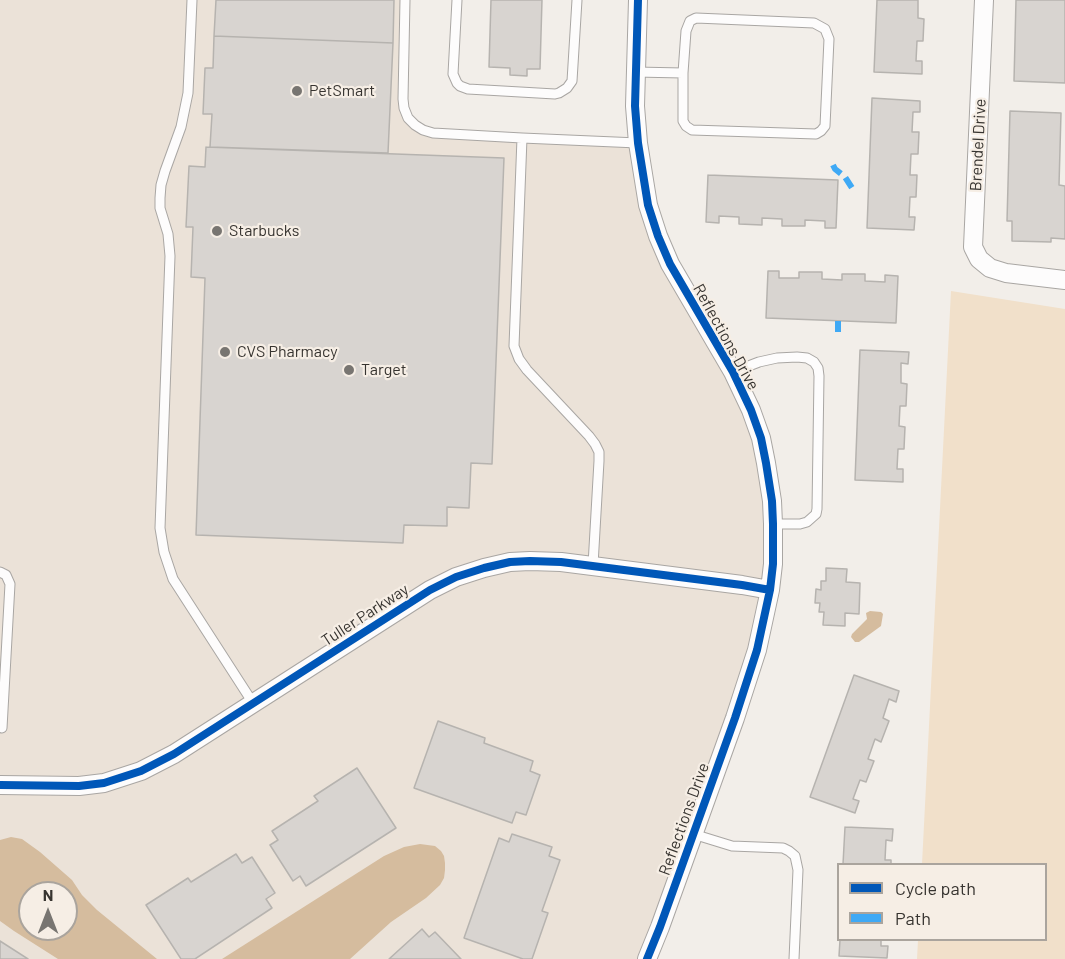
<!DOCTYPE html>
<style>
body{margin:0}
#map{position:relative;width:1065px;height:959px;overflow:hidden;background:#f2eee9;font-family:Barlow,sans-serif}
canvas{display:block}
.legend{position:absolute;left:837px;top:863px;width:210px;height:78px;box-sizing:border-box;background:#f6eee5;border:2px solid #aaa49d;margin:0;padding:8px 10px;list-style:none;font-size:18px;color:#373430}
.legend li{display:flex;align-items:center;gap:12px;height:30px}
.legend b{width:30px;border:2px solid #aaa49d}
.north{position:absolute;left:18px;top:881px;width:60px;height:60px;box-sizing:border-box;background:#f6eee5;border:2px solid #aaa49d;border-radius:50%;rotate:0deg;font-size:16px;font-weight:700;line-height:24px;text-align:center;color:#373430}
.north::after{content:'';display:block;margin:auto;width:21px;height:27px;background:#787571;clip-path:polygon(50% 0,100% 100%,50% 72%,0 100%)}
</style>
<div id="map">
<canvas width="1065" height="959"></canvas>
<ul class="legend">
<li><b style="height:8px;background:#0057b8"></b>Cycle path</li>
<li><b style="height:8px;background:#3fa9f5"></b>Path</li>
</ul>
<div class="north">N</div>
</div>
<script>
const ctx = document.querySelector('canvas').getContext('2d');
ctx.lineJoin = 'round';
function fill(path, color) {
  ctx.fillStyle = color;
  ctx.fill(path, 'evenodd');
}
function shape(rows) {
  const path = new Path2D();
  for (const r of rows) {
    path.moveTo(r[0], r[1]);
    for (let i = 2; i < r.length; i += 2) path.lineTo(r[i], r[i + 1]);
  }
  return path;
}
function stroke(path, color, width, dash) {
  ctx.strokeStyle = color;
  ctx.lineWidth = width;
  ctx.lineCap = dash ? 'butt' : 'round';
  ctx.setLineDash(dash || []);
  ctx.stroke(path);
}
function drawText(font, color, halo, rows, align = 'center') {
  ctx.font = font + ' Barlow,sans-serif';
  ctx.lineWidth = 4.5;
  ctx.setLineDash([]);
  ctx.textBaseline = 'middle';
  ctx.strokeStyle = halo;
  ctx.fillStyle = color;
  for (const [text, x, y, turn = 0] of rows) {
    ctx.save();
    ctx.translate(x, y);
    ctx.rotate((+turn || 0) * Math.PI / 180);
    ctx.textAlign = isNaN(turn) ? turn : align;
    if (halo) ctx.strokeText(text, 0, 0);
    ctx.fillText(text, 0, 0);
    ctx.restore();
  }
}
fill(shape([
 [0,0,405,0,404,108,423,130,638,143,648,205,761,438,770,590,647,959,0,959],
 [30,893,66,893,66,929,30,929]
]), '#ebe2d8');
fill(shape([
 [951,291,1065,309,1065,959,917,959,918,940,1046,940,1046,864,922,864]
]), '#f1e0ca');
fill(shape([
 [870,611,881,612,883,614,881,626,859,642,855,642,851,637,852,634,867,619,866,613],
 [11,837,22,839,40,852,72,880,82,895,97,910,157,959,58,959,14,931,0,921,0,840],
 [30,893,66,893,66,929,30,929],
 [420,844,435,846,441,851,444,856,445,863,445,870,444,878,440,885,426,898,391,922,350,959,222,959,384,856,404,847]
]), '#d5bc9e');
const building = shape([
 [216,0,394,0,393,43,214,36,216,0],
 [491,0,542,0,540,69,527,69,527,76,510,75,510,68,489,67,491,0],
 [877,0,918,0,918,18,924,19,923,41,917,41,916,61,922,61,922,74,874,72,877,0],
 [1016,0,1065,0,1065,83,1014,81,1016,0],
 [214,36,393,43,388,153,210,147,212,114,203,114,205,68,213,68,214,36],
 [872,98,920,101,920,112,913,112,912,132,919,132,918,154,911,154,910,175,917,175,916,197,910,197,909,217,915,217,914,230,867,228,872,98],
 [1010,111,1061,113,1059,185,1065,186,1065,239,1051,238,1051,242,1012,241,1012,221,1007,221,1010,111],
 [206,147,504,158,492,464,471,463,469,508,447,507,447,526,404,525,403,543,196,535,205,278,191,277,193,227,186,227,189,166,205,167,206,147],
 [708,175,838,180,836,228,825,228,825,221,805,220,805,226,782,226,782,219,762,218,762,225,739,224,739,217,719,216,719,223,706,222,708,175],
 [768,271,779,271,779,278,799,278,799,272,822,272,822,279,842,280,842,274,865,274,865,281,885,282,885,275,898,276,896,323,766,318,768,271],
 [860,350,909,352,908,364,901,363,901,383,907,384,906,406,900,406,899,426,905,427,904,449,898,449,897,469,903,469,903,482,855,480,860,350],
 [826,568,847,569,846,582,860,583,859,614,845,613,845,626,823,625,824,612,819,612,820,603,815,603,816,589,821,590,821,581,826,581,826,568],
 [854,675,899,691,896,702,889,699,883,718,889,721,881,742,875,739,868,759,874,761,866,782,860,780,853,799,859,801,855,813,810,797,854,675],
 [438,721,485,738,484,743,533,761,530,771,540,775,526,815,516,812,512,823,414,788,438,721],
 [357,768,396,828,306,886,300,876,293,881,270,845,278,840,272,831,318,801,314,796,357,768],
 [845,827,893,829,892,841,886,840,885,860,891,860,891,864,843,864,845,827],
 [512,834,552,847,549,856,560,860,542,911,548,913,532,959,523,959,464,938,499,838,509,842,512,834],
 [236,854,242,863,252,857,275,893,266,899,272,908,195,959,181,959,146,905,188,878,191,882,236,854],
 [422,929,429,937,435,932,461,959,389,959,422,929],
 [840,940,881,940,881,946,888,946,887,958,839,956,840,940],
 [0,941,28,959,0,959,0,941]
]);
fill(building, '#d8d4d0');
stroke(building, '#b6b3af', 1.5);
const service = shape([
 [192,0,188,93,181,127,165,171,161,185,160,198,160,208,168,234,170,256,160,528,164,552,173,579,253,703],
 [405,0,403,99,404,108,408,118,415,125,423,130,433,133,522,138,638,143],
 [457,0,453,74,457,83,460,86,468,89,555,94,559,93,567,88,572,81,577,0],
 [635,72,683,73,686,31,690,21,696,18,814,23,825,29,829,39,825,126,821,131,816,134,692,130,686,126,683,121,683,73],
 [522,138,514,346,519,359,527,370,589,436,595,444,599,452,599,461,593,565],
 [733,372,759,362,777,358,797,357,807,358,814,362,818,368,819,376,817,509,816,514,807,522,800,524,773,524],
 [0,572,6,575,10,584,2,728],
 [693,834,732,846,783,848,789,851,795,856,798,870,794,959]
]);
const minor = shape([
 [638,0,635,106,638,143,648,205,658,236,670,264,733,372,751,410,761,438,766,463,772,501,773,524,773,564,770,590,757,650,735,718,660,927,647,959],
 [984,0,973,247,979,259,990,268,1006,273,1065,280],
 [0,785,79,786,104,783,141,771,174,754,430,590,456,577,484,568,510,562,530,561,561,562,742,585,770,590]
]);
stroke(service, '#a9a6a3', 11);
stroke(minor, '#a9a6a3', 20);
stroke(service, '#fdfcfc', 9);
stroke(minor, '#fdfcfc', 18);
stroke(shape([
 [833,165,835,169,845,177,852,188],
 [838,332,838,321]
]), '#3fa9f5', 6, [12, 6]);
stroke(shape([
 [638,0,635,106,638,143,648,205,658,236,670,264,733,372,751,410,761,438,766,463,772,501,773,524,773,564,770,590,757,650,735,718,660,927,647,959],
 [0,785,79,786,104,783,141,771,174,754,430,590,456,577,484,568,510,562,530,561,561,562,742,585,770,590]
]), '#0057b8', 8);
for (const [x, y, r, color] of [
 [297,91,6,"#787571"],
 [217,231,6,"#787571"],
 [225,352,6,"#787571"],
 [349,370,6,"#787571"]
]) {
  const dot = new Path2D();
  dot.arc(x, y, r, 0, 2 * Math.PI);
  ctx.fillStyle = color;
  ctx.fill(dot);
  stroke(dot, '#f6eee5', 2);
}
drawText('16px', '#373430', '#f6eee5', [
 ["PetSmart",309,91],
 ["Starbucks",229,231],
 ["CVS Pharmacy",237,352],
 ["Target",361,370]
], 'left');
drawText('16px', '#373430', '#f6eee5', [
 ["Brendel Drive",978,145,-87],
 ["Reflections Drive",726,337,61],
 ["Tuller Parkway",365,615,-33],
 ["Reflections Drive",684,819,-70]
]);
</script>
